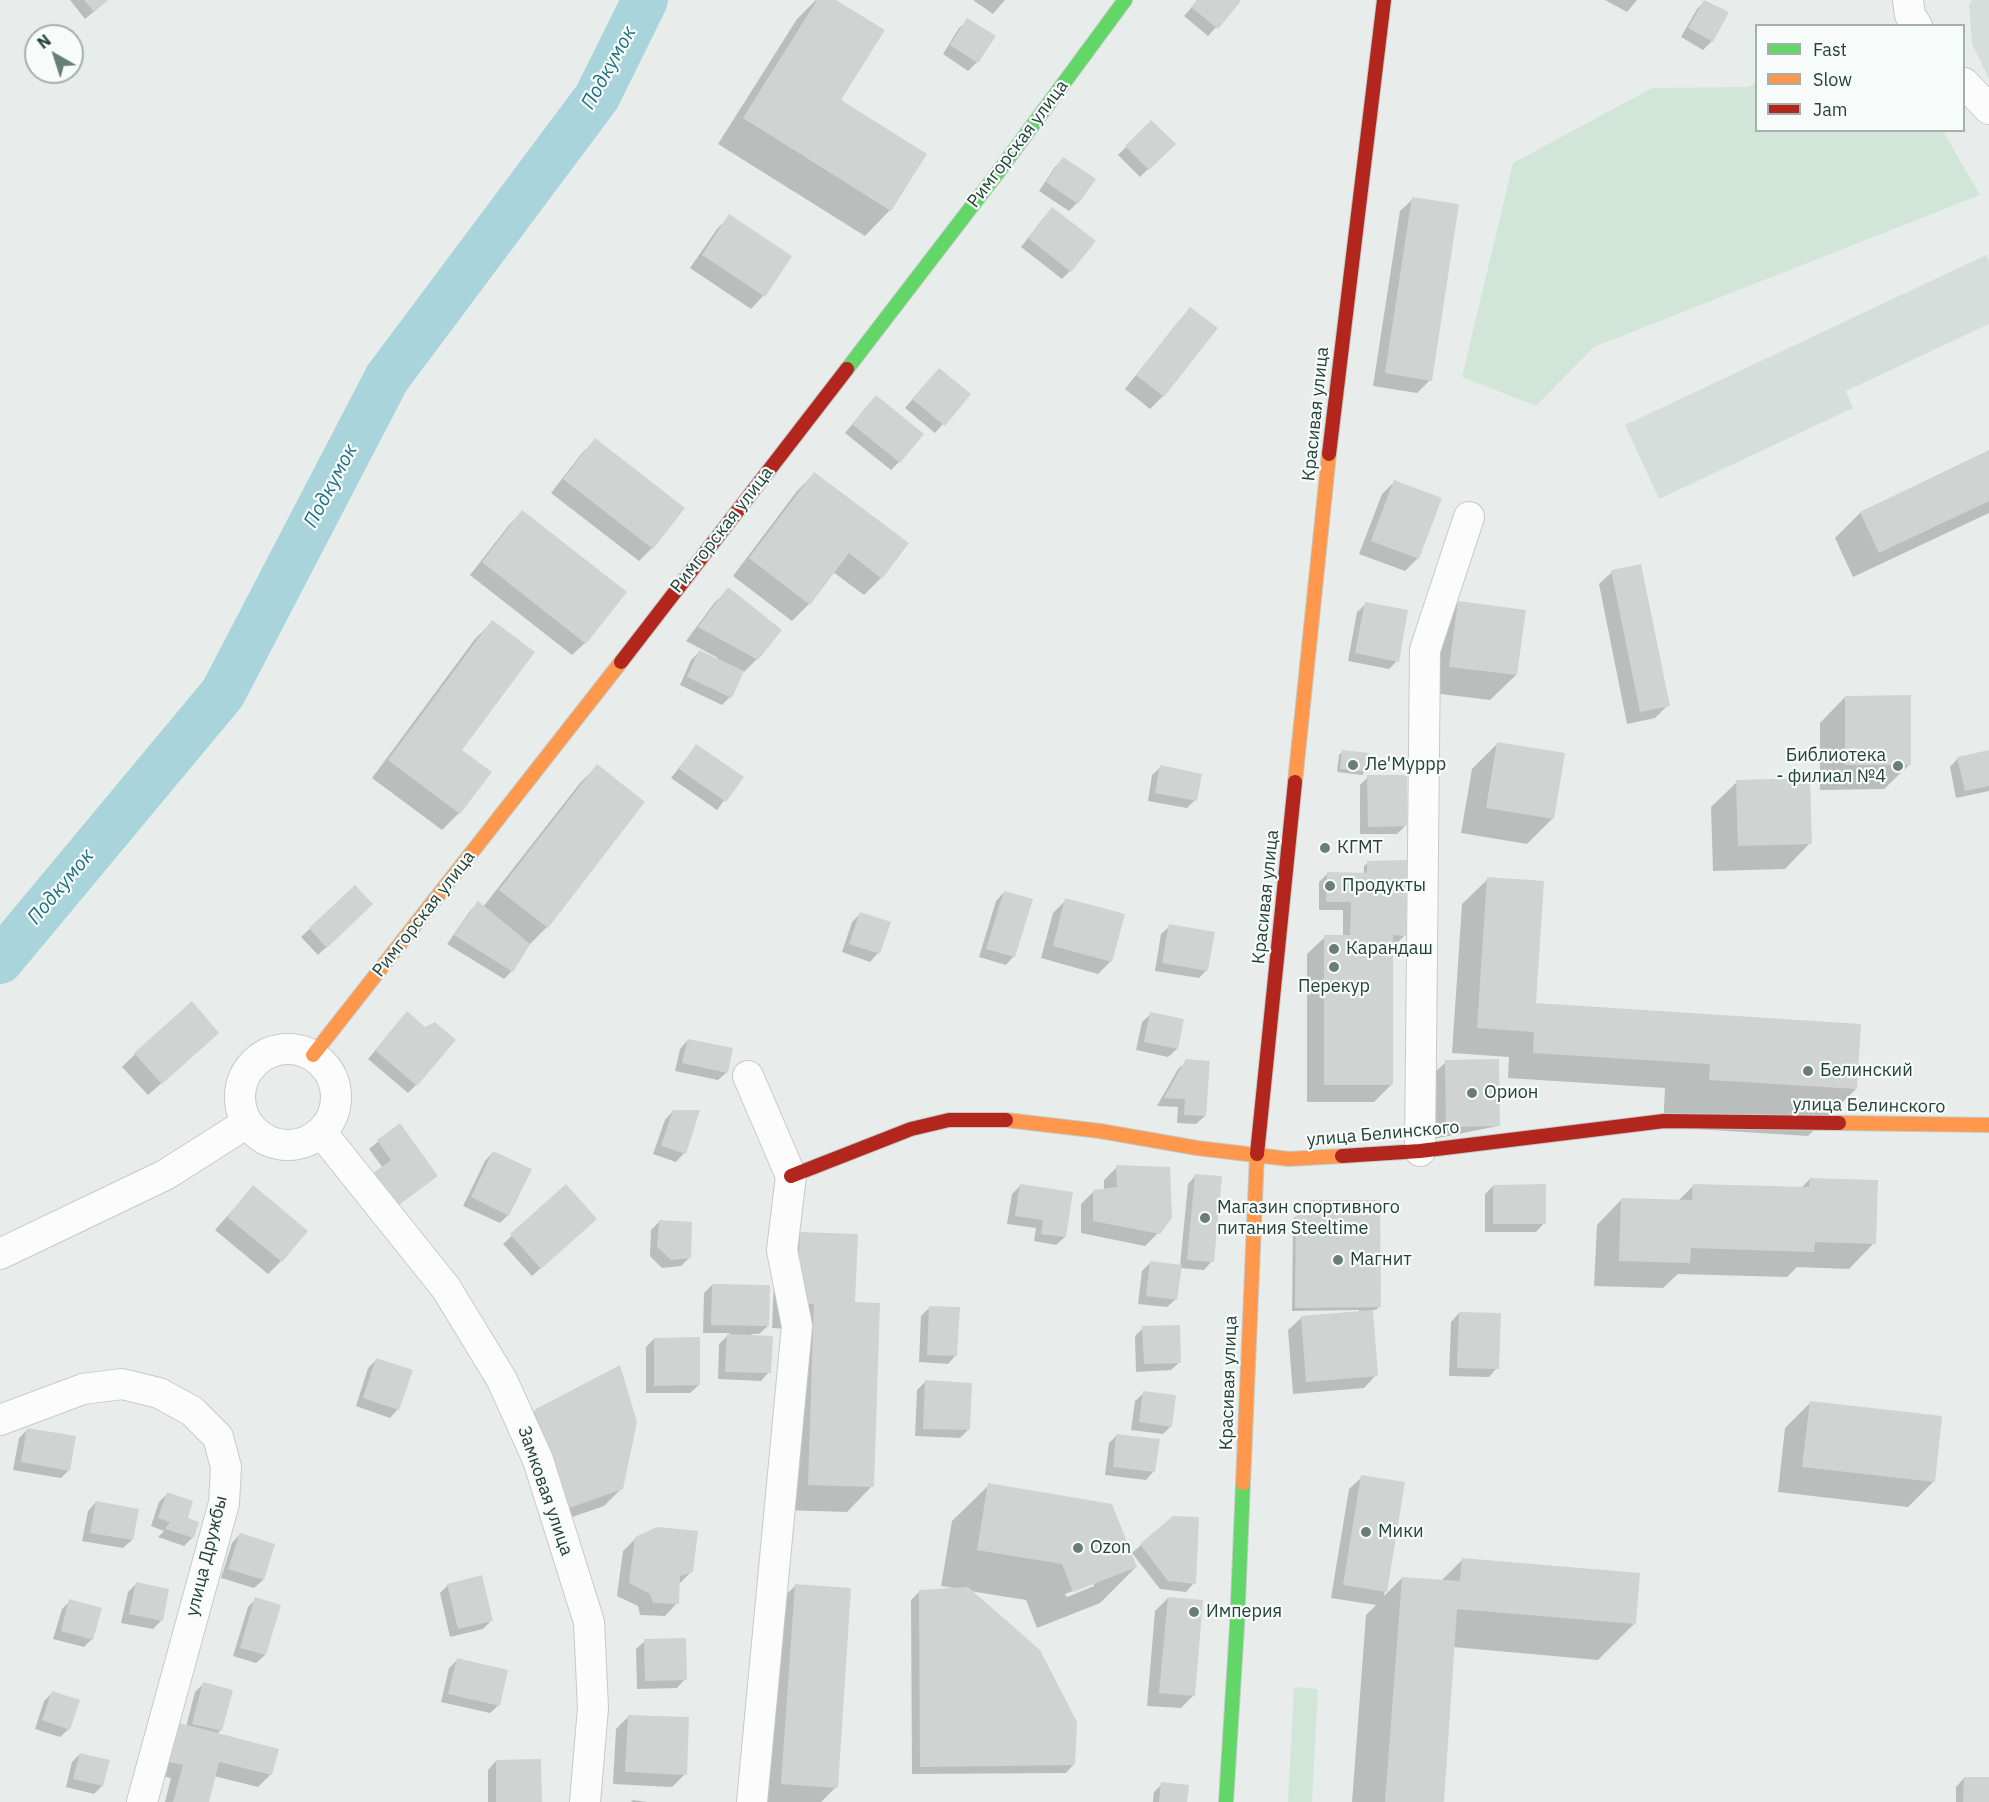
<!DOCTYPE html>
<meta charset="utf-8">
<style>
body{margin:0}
#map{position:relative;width:1989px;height:1802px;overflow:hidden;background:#e8edeb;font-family:"IBM Plex Sans",sans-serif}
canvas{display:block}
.legend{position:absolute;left:1755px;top:24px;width:210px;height:108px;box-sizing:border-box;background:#f7fbf9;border:2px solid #a3b1ad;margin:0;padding:8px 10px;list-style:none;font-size:18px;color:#24423a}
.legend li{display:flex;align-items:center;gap:12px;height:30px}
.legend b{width:30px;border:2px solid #a3b1ad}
.north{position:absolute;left:24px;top:24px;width:60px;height:60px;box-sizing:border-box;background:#f7fbf9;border:2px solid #a3b1ad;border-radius:50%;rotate:321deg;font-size:16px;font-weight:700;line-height:24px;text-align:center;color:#24423a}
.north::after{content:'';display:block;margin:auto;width:21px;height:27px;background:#697e78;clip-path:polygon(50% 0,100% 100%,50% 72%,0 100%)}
</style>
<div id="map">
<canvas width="1989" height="1802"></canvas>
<ul class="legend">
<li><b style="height:8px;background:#63d668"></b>Fast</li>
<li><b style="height:8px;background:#ff974d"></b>Slow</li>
<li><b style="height:8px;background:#b3261e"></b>Jam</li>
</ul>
<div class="north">N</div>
</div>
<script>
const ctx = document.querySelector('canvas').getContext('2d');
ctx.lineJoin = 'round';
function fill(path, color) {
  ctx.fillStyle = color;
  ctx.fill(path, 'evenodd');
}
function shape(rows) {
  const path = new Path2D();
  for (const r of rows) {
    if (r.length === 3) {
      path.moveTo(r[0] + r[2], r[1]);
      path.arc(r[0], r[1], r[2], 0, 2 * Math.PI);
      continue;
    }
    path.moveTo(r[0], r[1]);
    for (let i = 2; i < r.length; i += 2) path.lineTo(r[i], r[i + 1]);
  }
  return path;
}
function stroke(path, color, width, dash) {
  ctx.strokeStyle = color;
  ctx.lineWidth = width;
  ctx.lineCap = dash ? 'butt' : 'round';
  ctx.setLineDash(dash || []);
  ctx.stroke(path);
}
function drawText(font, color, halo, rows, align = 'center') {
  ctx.font = font + ' "IBM Plex Sans",sans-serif';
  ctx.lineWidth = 4.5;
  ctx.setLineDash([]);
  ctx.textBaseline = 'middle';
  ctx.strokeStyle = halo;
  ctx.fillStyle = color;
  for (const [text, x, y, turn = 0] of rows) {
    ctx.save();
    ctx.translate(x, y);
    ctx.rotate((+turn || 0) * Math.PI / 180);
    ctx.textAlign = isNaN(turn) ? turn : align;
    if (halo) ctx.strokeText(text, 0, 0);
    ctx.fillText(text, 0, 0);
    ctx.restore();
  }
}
fill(shape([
 [1972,0,1989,0,1989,79,1972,44,1969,5],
 [1986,255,1989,261,1989,324,1846,391,1853,408,1659,499,1625,425]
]), '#d6dedb');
fill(shape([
 [1756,83,1756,130,1943,131,1980,195,1594,347,1536,406,1462,377,1513,163,1652,88,1748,87],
 [1294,1687,1318,1689,1312,1802,1288,1802]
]), '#d1e6d8');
fill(shape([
 [70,0,108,0,85,19],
 [816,0,833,0,839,100,925,155,890,210,865,236,718,144,797,19],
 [973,0,1005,0,993,14],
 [1198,0,1237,0,1239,2,1208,36,1184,16],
 [1605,0,1637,0,1627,12],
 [1705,1,1727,13,1712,41,1703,50,1681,37,1697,9],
 [968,20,994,37,977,62,968,71,943,54,959,28],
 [1151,122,1173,144,1140,177,1118,155],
 [1064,158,1077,203,1069,211,1039,191,1055,167],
 [1413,199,1430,380,1417,393,1373,386,1400,211],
 [730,216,763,296,751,309,690,268,717,229],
 [1044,217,1070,271,1062,279,1021,247],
 [1191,309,1216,329,1163,396,1150,409,1125,389,1178,322],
 [931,378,969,394,935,433,905,408],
 [868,405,899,462,891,470,845,433],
 [595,440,683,508,652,548,639,561,551,493,582,453],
 [1989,452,1989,513,1853,577,1835,538,1860,513],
 [814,474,881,578,864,595,833,572,809,604,792,621,733,576,797,491],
 [1395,481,1418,558,1405,571,1359,554,1382,494],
 [522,512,585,643,572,655,470,575,509,525],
 [1612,572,1668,705,1655,718,1627,724,1599,584],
 [728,590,757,659,744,672,743,671,730,697,722,705,680,685,691,660,699,652,717,660,718,658,686,641,715,602],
 [1459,602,1516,675,1490,700,1425,692,1433,628],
 [1366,604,1397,661,1389,669,1348,661,1357,612],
 [492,622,460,750,459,813,442,830,372,778,475,639],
 [1845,697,1910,764,1884,789,1820,790,1820,723],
 [1498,743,1553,818,1527,844,1461,833,1472,769],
 [696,746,742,777,717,810,671,778],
 [1343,751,1365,771,1362,775,1337,772,1339,755],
 [1989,751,1989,791,1956,798,1950,767,1958,758],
 [597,766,547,927,530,944,512,971,504,979,447,944,470,911,478,903,483,907,580,783],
 [1161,767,1195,800,1187,808,1148,801,1152,775],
 [1368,777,1405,826,1397,834,1360,834,1360,785],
 [1737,782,1810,843,1785,869,1713,871,1711,807],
 [1368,863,1405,935,1397,943,1392,943,1391,1085,1374,1102,1307,1102,1307,954,1325,937,1343,937,1343,910,1319,910,1319,882,1327,874,1364,874,1364,866],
 [1488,879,1534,1004,1856,1089,1808,1136,1663,1127,1665,1088,1508,1078,1509,1057,1452,1053,1462,904],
 [354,887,370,904,318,955,301,937],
 [1004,892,1014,956,1006,965,979,957,996,901],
 [1066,900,1111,961,1098,974,1041,958,1053,913],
 [861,913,878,953,870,962,842,952,852,922],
 [1170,926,1207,970,1199,978,1155,971,1161,934],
 [1151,1014,1177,1049,1168,1057,1136,1050,1142,1022],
 [399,1022,416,1085,408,1093,368,1059],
 [688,1040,727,1072,718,1080,675,1071,680,1049],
 [205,1045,148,1095,122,1067,135,1054],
 [1187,1061,1205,1116,1196,1124,1177,1123,1178,1107,1157,1106,1178,1069],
 [1446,1062,1498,1126,1433,1139,1433,1074],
 [673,1111,684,1153,676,1162,653,1154,665,1120],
 [399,1125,436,1176,387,1214,383,1168,369,1149],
 [493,1152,508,1215,500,1223,463,1206,485,1161],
 [1117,1167,1158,1233,1145,1246,1081,1233,1081,1204,1094,1191,1104,1190,1104,1180],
 [1196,1175,1212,1261,1204,1270,1180,1268,1176,1299,1167,1307,1138,1304,1142,1271,1151,1262,1180,1266,1188,1184],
 [1810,1179,1874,1243,1849,1269,1797,1267,1787,1277,1678,1274,1663,1288,1594,1286,1597,1225,1622,1199,1678,1201,1694,1185,1801,1188],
 [566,1186,587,1227,532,1276,503,1244],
 [1020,1186,1065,1237,1056,1245,1034,1241,1036,1228,1007,1224,1012,1194],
 [1493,1186,1544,1223,1536,1232,1485,1232,1485,1194],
 [253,1187,281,1261,268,1274,215,1230],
 [1311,1202,1380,1306,1376,1310,1371,1310,1376,1375,1364,1388,1293,1394,1288,1330,1301,1318,1359,1313,1359,1310,1292,1311,1293,1219],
 [659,1222,690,1257,681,1266,662,1268,650,1256,651,1230],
 [800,1234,854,1304,872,1486,847,1512,783,1510,789,1329,772,1328,775,1259],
 [712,1285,768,1326,759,1334,751,1334,769,1372,761,1381,718,1379,719,1344,730,1333,703,1333,704,1293],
 [930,1307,956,1355,948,1364,919,1362,921,1316],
 [1459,1313,1497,1368,1489,1377,1449,1376,1451,1322],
 [1143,1328,1180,1362,1171,1370,1136,1372,1135,1336],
 [654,1339,699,1385,690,1393,646,1393,646,1347],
 [377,1359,398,1409,390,1418,356,1406,368,1368],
 [925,1382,968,1430,960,1438,915,1436,917,1390],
 [1144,1393,1171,1426,1163,1434,1131,1430,1135,1401],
 [1810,1403,1934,1481,1908,1507,1778,1492,1785,1428],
 [535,1412,622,1488,604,1506,552,1524,518,1429],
 [27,1430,69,1470,61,1478,13,1470,19,1438],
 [1117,1435,1154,1471,1146,1480,1105,1475,1109,1443],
 [1362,1477,1403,1483,1384,1596,1402,1578,1441,1581,1463,1559,1634,1624,1598,1660,1453,1647,1443,1802,1352,1802,1366,1615,1376,1605,1331,1598,1349,1489],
 [989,1485,1136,1567,1100,1603,1037,1628,1026,1600,970,1591,1074,1764,1066,1773,912,1774,911,1600,920,1591,955,1588,941,1586,952,1521],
 [1094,1583,1094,1586,1067,1597,1065,1594],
 [167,1494,186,1519,193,1537,184,1546,158,1537,164,1531,151,1526,159,1502],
 [96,1502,132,1540,123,1548,82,1541,88,1511],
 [1173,1517,1194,1583,1186,1592,1160,1589,1132,1553],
 [240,1534,263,1580,254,1588,221,1578,232,1543],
 [636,1538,692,1571,679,1584,677,1603,665,1616,640,1615,638,1606,617,1596,623,1551],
 [136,1584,161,1621,153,1629,121,1623,128,1592],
 [448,1585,491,1621,483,1629,450,1637,440,1593],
 [795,1586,836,1787,821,1802,757,1802,770,1611],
 [1168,1598,1194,1695,1181,1708,1147,1706,1155,1611],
 [256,1599,279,1606,265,1655,256,1663,233,1656,248,1607],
 [70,1601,92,1639,84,1647,53,1639,62,1609],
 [645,1641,685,1679,677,1688,637,1689,636,1649],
 [458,1659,499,1705,490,1713,441,1702,449,1668],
 [203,1684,221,1730,217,1734,271,1774,258,1787,214,1776,207,1802,165,1802,171,1778,158,1775,167,1738,186,1727,195,1692],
 [53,1692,69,1729,60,1737,35,1729,44,1701],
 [629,1716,685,1774,672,1787,613,1784,616,1729],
 [80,1754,102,1786,94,1794,66,1787,72,1762],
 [496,1761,540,1802,488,1802,488,1770],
 [1964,1778,1989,1779,1989,1802,1956,1802,1956,1787],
 [1162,1784,1186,1802,1153,1802,1154,1792],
 [633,1800,647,1802,631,1802]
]), '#0003');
stroke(shape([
 [0,961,223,693,387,378,597,97,645,0]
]), '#a9d4db', 46);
fill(shape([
 [84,0,108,0,94,12],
 [817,0,836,0,885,30,841,100,927,154,891,211,743,118],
 [1197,0,1239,0,1241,1,1218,29,1191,7],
 [1704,0,1729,12,1713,42,1688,28],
 [967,18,996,36,978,63,950,45],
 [1151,120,1176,144,1149,170,1125,146],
 [1063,157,1096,179,1078,204,1046,182],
 [1412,197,1459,204,1432,381,1385,373],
 [1052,207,1096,241,1071,272,1028,238],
 [729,214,792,256,765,297,702,255],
 [1190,307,1218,328,1164,397,1136,375],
 [939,368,971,394,945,426,912,399],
 [876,395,924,434,900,463,852,424],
 [595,438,685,508,653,549,563,479],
 [1989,450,1989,501,1879,553,1860,512],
 [814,472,909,543,882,579,849,553,810,605,749,558],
 [1394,480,1442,498,1419,559,1371,541],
 [522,510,627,592,586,644,482,562],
 [1641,564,1670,706,1640,712,1611,570],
 [728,587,782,630,758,660,698,627],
 [1458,601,1526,610,1517,675,1449,667],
 [1365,602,1408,610,1399,662,1355,653],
 [492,620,535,652,462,750,492,772,460,814,388,760],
 [699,650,744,671,732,698,687,677],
 [1911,695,1911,765,1845,765,1845,696],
 [1497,742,1565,753,1554,819,1486,808],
 [696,744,744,777,726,802,679,769],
 [1342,750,1369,753,1367,772,1340,769],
 [1989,750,1989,786,1965,791,1957,757],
 [597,764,645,802,548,928,499,890],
 [1160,765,1202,774,1197,801,1155,793],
 [1367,775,1407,775,1407,826,1368,827],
 [1810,778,1812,844,1738,846,1736,780],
 [1407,860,1406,936,1393,935,1393,1085,1324,1085,1324,935,1350,935,1351,902,1326,902,1327,872,1367,873,1367,861],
 [1487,877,1544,881,1536,1003,1861,1024,1857,1089,1709,1080,1710,1064,1533,1053,1534,1032,1477,1028],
 [355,885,373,904,327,948,309,928],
 [1004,891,1033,899,1015,957,986,949],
 [1065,898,1125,914,1112,962,1053,946],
 [478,901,530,944,513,972,454,935],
 [860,912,891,922,880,954,849,944],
 [1169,924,1215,932,1208,971,1162,963],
 [192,1001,219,1033,162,1084,134,1053],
 [407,1011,425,1027,435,1022,456,1040,417,1086,375,1050],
 [1150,1012,1184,1019,1178,1049,1144,1042],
 [688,1039,733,1048,728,1073,682,1063],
 [1186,1059,1210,1061,1206,1116,1184,1115,1185,1099,1164,1098],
 [1499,1059,1500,1126,1446,1127,1445,1060],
 [673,1110,700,1110,686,1154,661,1146],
 [400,1123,438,1176,396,1207,372,1174,391,1160,377,1140],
 [493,1151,532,1169,509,1216,471,1197],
 [1116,1165,1170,1167,1172,1218,1160,1234,1093,1221,1093,1190,1117,1187],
 [1195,1174,1222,1176,1214,1262,1187,1260],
 [1810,1178,1878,1180,1876,1244,1815,1242,1814,1252,1691,1248,1690,1263,1619,1261,1621,1198,1692,1200,1693,1184,1809,1187],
 [566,1184,597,1219,541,1269,510,1234],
 [1020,1184,1073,1192,1066,1237,1041,1234,1043,1220,1015,1216],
 [1546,1184,1546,1224,1493,1224,1493,1185],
 [253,1185,308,1231,282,1262,227,1217],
 [1310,1200,1380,1200,1381,1307,1295,1308,1296,1213],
 [659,1220,692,1222,691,1258,671,1260,657,1247],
 [800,1232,858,1234,855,1302,880,1303,874,1487,808,1485,814,1304,797,1304],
 [1150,1261,1182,1265,1177,1300,1146,1296],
 [712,1284,770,1285,769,1326,711,1325],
 [929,1306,960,1307,957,1356,927,1355],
 [1373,1310,1378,1376,1306,1382,1301,1316],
 [1459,1312,1501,1313,1499,1369,1457,1368],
 [1180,1325,1181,1363,1144,1364,1142,1326],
 [727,1334,773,1336,771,1373,725,1372],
 [700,1337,700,1385,654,1386,654,1338],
 [376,1358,413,1370,399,1410,363,1398],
 [620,1365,637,1422,623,1489,569,1508,534,1410],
 [925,1380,972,1383,970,1430,923,1429],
 [1143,1391,1176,1395,1172,1427,1139,1422],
 [1810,1401,1942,1416,1935,1482,1802,1467],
 [27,1428,76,1436,70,1471,21,1462],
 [1116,1434,1160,1439,1155,1472,1113,1467],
 [1361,1475,1405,1482,1387,1592,1343,1585],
 [988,1483,1112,1504,1137,1567,1073,1592,1062,1564,977,1550],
 [167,1492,193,1501,188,1518,199,1522,194,1538,165,1529,170,1522,158,1518],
 [96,1501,139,1509,133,1540,90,1533],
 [1173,1516,1199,1517,1196,1584,1168,1581,1140,1544],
 [657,1527,698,1531,693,1572,680,1576,679,1604,653,1603,650,1594,629,1583,635,1537],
 [240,1533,275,1544,264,1580,228,1569],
 [1462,1558,1640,1573,1636,1624,1457,1609,1444,1802,1385,1802,1402,1577,1460,1581],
 [482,1575,493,1621,458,1629,447,1584],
 [136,1582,169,1589,163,1621,129,1614],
 [795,1584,851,1588,838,1788,781,1784],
 [968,1587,1040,1650,1077,1722,1075,1765,920,1767,919,1590],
 [255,1597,281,1605,266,1655,240,1648],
 [1168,1597,1203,1600,1195,1696,1159,1693],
 [69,1599,102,1608,93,1640,61,1631],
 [686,1638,687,1680,645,1681,644,1639],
 [457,1658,508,1670,500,1706,448,1694],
 [203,1682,233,1690,222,1731,192,1724],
 [52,1691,80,1700,70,1730,42,1720],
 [628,1715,689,1717,687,1775,625,1772],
 [179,1723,279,1749,272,1775,219,1762,209,1802,173,1802,183,1765,169,1762],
 [80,1753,110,1760,103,1786,73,1779],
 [541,1759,542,1802,496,1802,496,1760],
 [1964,1777,1989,1777,1989,1802,1963,1802],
 [1161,1782,1189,1785,1187,1802,1159,1802]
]), '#cfd4d2');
const street = shape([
 [1908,0,1910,15,1917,26],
 [1964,83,1989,109],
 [288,1097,48],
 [748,1076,791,1176,782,1250,797,1326,752,1802],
 [321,1132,446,1288,502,1380,538,1460,589,1622,593,1708,585,1802],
 [1420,1151,1425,650,1469,517],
 [0,1254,165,1175,247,1123],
 [0,1420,83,1389,122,1384,159,1393,192,1411,218,1437,226,1467,224,1503,142,1802]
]);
const fast = shape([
 [847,369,999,171,1125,0],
 [1226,1802,1237,1626,1243,1483]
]);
const slow = shape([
 [1295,782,1329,454],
 [313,1055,621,662],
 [1006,1120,1100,1131,1197,1148,1289,1159,1342,1156],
 [1839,1123,1989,1125],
 [1243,1483,1257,1154]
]);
const jam = shape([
 [1329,454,1384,0],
 [621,662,847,369],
 [1257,1154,1295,782],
 [1342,1156,1420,1151,1664,1121,1839,1123],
 [791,1176,911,1129,949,1120,1006,1120]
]);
stroke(street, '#c5cac8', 32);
stroke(fast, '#c3cbc8', 16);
stroke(slow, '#c3cbc8', 16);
stroke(jam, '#c3cbc8', 16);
stroke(street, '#fcfcfc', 30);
stroke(fast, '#63d668', 14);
stroke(slow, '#ff974d', 14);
stroke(jam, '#b3261e', 14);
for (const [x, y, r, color] of [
 [1353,765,6,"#697e78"],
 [1898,766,6,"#697e78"],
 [1325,848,6,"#697e78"],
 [1330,886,6,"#697e78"],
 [1334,949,6,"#697e78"],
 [1334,967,6,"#697e78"],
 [1808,1071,6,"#697e78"],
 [1472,1093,6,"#697e78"],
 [1205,1218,6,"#697e78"],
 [1338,1260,6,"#697e78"],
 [1366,1532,6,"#697e78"],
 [1078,1548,6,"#697e78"],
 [1194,1612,6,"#697e78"]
]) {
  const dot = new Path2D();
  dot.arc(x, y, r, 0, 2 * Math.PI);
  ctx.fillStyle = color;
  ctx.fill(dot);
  stroke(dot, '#f7fbf9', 2);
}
drawText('18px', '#24423a', '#f7fbf9', [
 ["Римгорская улица",1018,144,-53],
 ["Красивая улица",1316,414,-84],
 ["Римгорская улица",722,530,-52],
 ["Красивая улица",1266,897,-84],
 ["Римгорская улица",424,914,-52],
 ["улица Белинского",1869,1106,1],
 ["улица Белинского",1383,1134,-5],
 ["Красивая улица",1229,1383,-88],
 ["Замковая улица",545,1491,71],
 ["улица Дружбы",207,1556,-76]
]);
drawText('18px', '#24423a', '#f7fbf9', [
 ["Библиотека",1886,756,"right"],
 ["- филиал №4",1886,777,"right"],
 ["Ле'Муррр",1365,765],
 ["КГМТ",1337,848],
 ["Продукты",1342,886],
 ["Карандаш",1346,949],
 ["Перекур",1334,987,"center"],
 ["Белинский",1820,1071],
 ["Орион",1484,1093],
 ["Магазин спортивного",1217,1208],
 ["питания Steeltime",1217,1229],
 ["Магнит",1350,1260],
 ["Мики",1378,1532],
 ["Ozon",1090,1548],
 ["Империя",1206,1612]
], 'left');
drawText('italic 20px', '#1c6f80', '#f7fbf9', [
 ["Подкумок",609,68,-61],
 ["Подкумок",331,486,-62],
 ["Подкумок",61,887,-50]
]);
</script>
